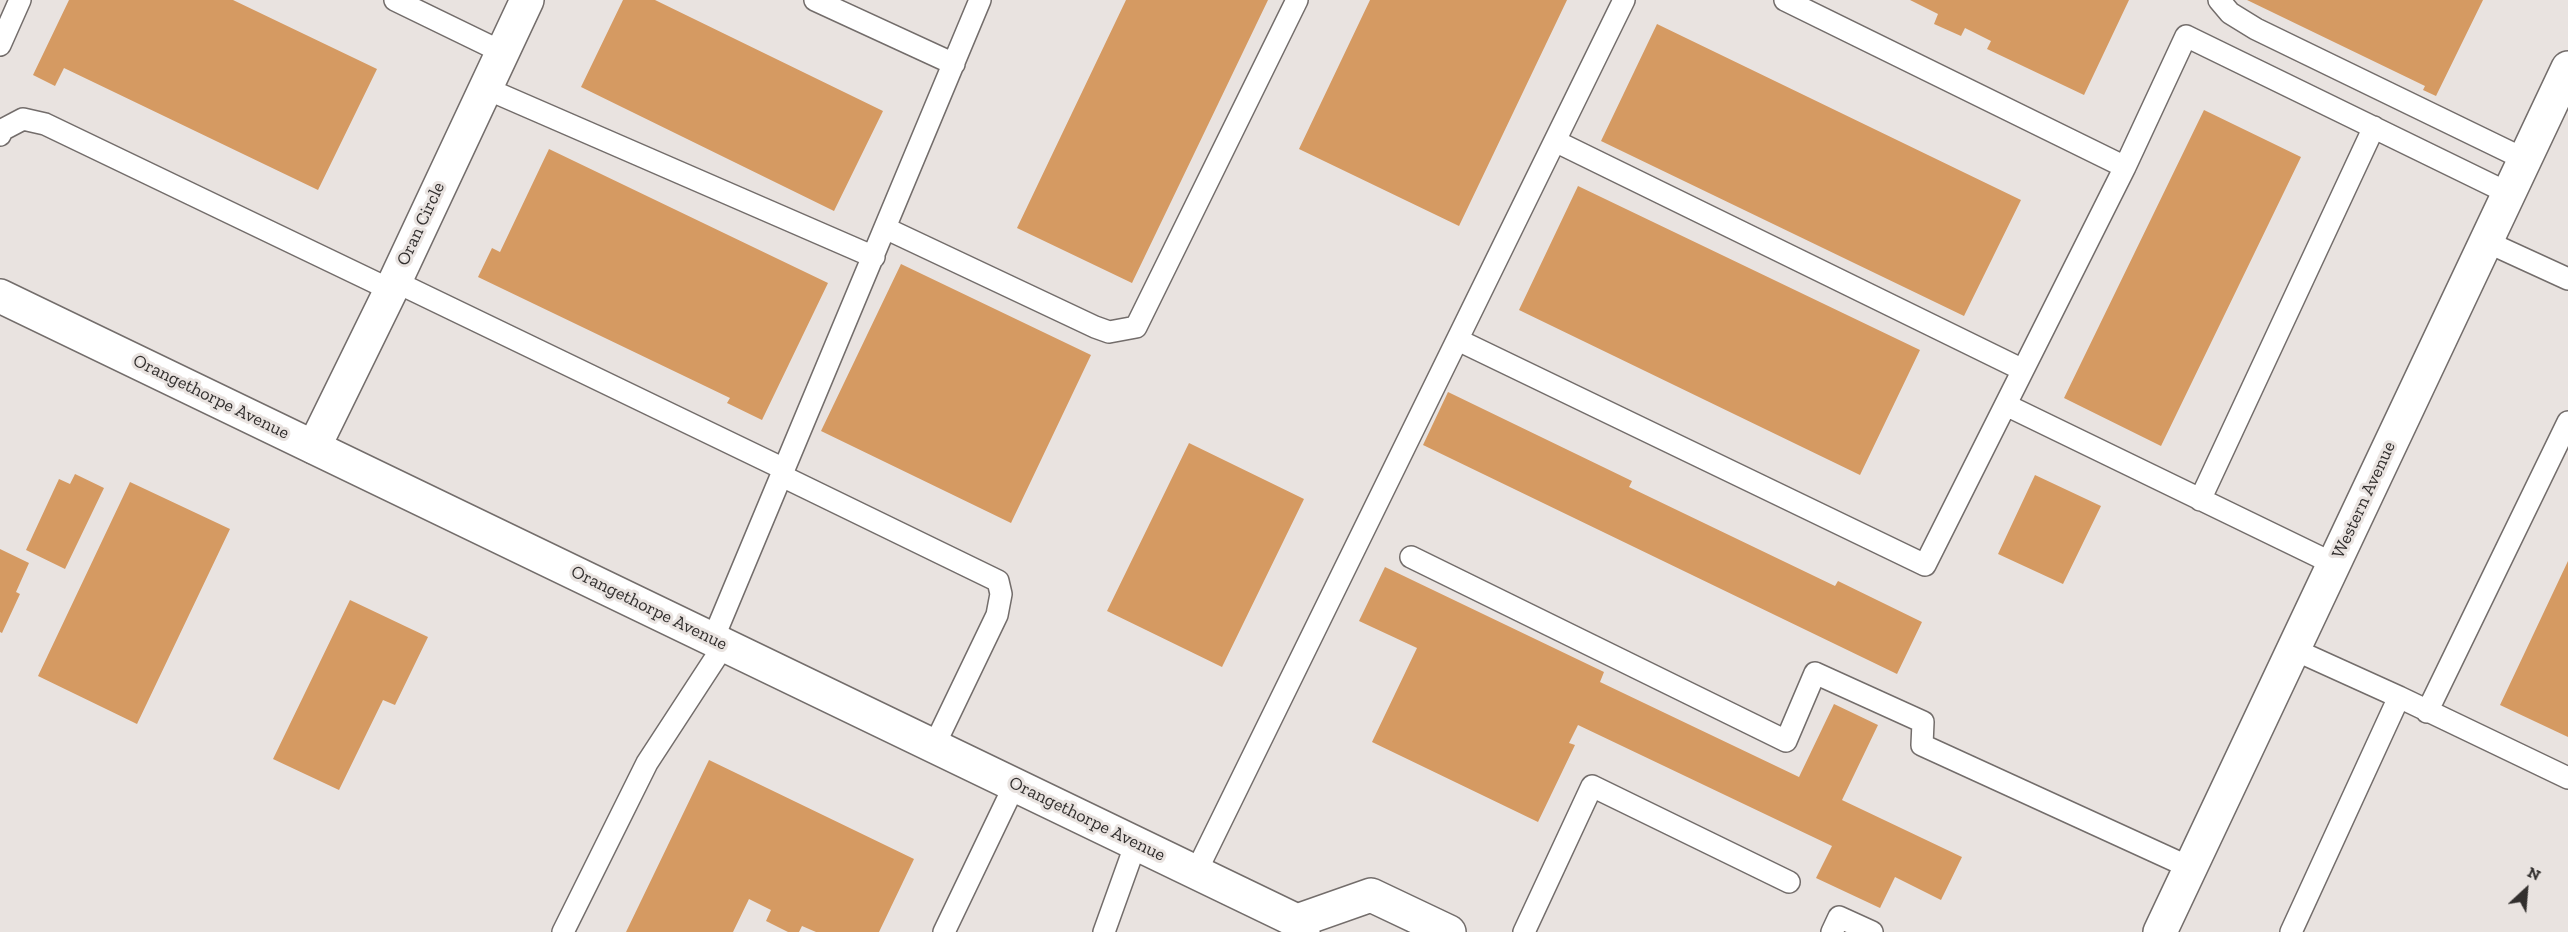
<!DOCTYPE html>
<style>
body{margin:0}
#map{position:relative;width:2568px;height:932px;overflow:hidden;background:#e9e3e0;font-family:"Zilla Slab",serif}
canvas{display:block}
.north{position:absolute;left:2496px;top:860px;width:60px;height:60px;-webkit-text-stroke:4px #e9e3e0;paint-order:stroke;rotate:26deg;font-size:16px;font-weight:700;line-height:24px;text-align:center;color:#322f2e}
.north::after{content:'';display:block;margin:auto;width:21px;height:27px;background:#322f2e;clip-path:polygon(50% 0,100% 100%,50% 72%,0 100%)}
</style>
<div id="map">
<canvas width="2568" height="932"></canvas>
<div class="north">N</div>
</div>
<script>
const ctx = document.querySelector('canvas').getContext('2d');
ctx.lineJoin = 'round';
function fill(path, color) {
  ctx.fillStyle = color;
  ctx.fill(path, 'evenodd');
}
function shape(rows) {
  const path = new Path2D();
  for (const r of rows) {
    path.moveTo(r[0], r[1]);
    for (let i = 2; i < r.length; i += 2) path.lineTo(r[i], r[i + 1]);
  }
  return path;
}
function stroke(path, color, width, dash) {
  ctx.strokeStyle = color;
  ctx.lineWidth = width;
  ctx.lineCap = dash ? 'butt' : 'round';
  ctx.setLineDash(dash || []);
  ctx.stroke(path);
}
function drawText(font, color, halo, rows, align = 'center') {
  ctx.font = font + ' "Zilla Slab",serif';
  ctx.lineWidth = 6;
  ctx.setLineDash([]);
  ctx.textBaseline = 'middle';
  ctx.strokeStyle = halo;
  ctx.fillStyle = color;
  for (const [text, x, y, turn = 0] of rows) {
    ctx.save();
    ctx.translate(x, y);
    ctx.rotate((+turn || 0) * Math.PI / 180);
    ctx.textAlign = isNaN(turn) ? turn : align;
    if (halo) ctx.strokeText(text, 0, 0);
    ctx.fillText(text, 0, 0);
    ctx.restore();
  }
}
fill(shape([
 [69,0,233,0,377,69,318,190,64,68,55,86,33,75],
 [623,0,655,0,883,111,834,211,581,87],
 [1126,0,1268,0,1132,283,1017,228],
 [1370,0,1567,0,1459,226,1299,149],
 [1910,0,2129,0,2084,95,1987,49,1991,41,1965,28,1961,36,1934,24,1938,14],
 [2247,0,2483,0,2436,96,2423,90,2425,86],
 [1657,24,2021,200,1964,316,1601,141],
 [2204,110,2301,157,2161,446,2064,398],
 [549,149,828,283,762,420,727,403,730,398,478,277,492,248,500,252],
 [1578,186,1920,350,1860,475,1519,310],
 [901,264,1091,355,1011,523,821,431],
 [1448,392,1632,481,1629,487,1835,586,1838,581,1922,622,1897,674,1423,445],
 [1189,443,1304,499,1222,667,1107,611],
 [75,474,104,488,65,569,26,550,59,479,70,484],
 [2035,475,2101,506,2063,584,1998,554],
 [130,482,230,529,137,724,38,676],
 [0,549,29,563,16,592,20,594,2,633,0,632],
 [2568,561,2568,737,2500,705],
 [1385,567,1604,672,1600,682,1799,777,1834,704,1878,725,1842,800,1962,857,1941,900,1895,877,1880,908,1816,878,1832,846,1578,725,1569,743,1575,745,1538,822,1372,742,1417,648,1359,621],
 [350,600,428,637,395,705,383,700,339,790,273,759],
 [709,760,914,859,879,932,816,932,802,926,799,932,788,932,766,921,771,910,749,899,733,932,626,932]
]), '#d59a62');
const service = shape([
 [395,0,502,52],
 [815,0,954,64],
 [1785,0,2125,167],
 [2219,0,2230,13,2256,29,2524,159],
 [0,45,20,0],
 [485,88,874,257],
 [0,135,2,130,23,119,45,124,391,290],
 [1555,141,2023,370],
 [885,228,1095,327,1109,332,1136,327,1297,0],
 [2485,241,2568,279],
 [394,281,784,469],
 [1458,340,1925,565,2125,167,2186,36,2508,193],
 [2006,405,2334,564],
 [782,476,998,581,1001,594,997,615,934,746],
 [2200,500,2374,127],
 [1411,557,1786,741,1815,673,1923,722,1922,745,2191,868],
 [713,639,980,0],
 [2399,697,2568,778],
 [2427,712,2568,422],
 [1196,872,1624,0],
 [563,932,647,763,724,645],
 [944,932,1015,784],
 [1104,932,1136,843],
 [1524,932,1592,786,1789,882],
 [1832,932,1839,917,1872,932],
 [2291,932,2399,697,2293,649]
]);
const minor = shape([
 [314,447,391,290,527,0]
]);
const secondary = shape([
 [2160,932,2568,68]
]);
const primary = shape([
 [0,296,1297,921,1303,932],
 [1297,921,1371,895,1449,932]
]);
stroke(service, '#736d6b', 24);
stroke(minor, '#736d6b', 36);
stroke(secondary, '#736d6b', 36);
stroke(primary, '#736d6b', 36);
stroke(service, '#fff', 21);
stroke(minor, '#fff', 33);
stroke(secondary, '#fff', 33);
stroke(primary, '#fff', 33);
drawText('18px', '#322f2e', '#e9e3e0', [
 ["Oran Circle",421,224,-65],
 ["Orangethorpe Avenue",211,397,26],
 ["Western Avenue",2364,500,-65],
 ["Orangethorpe Avenue",649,608,26],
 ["Orangethorpe Avenue",1087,819,26]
]);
</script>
